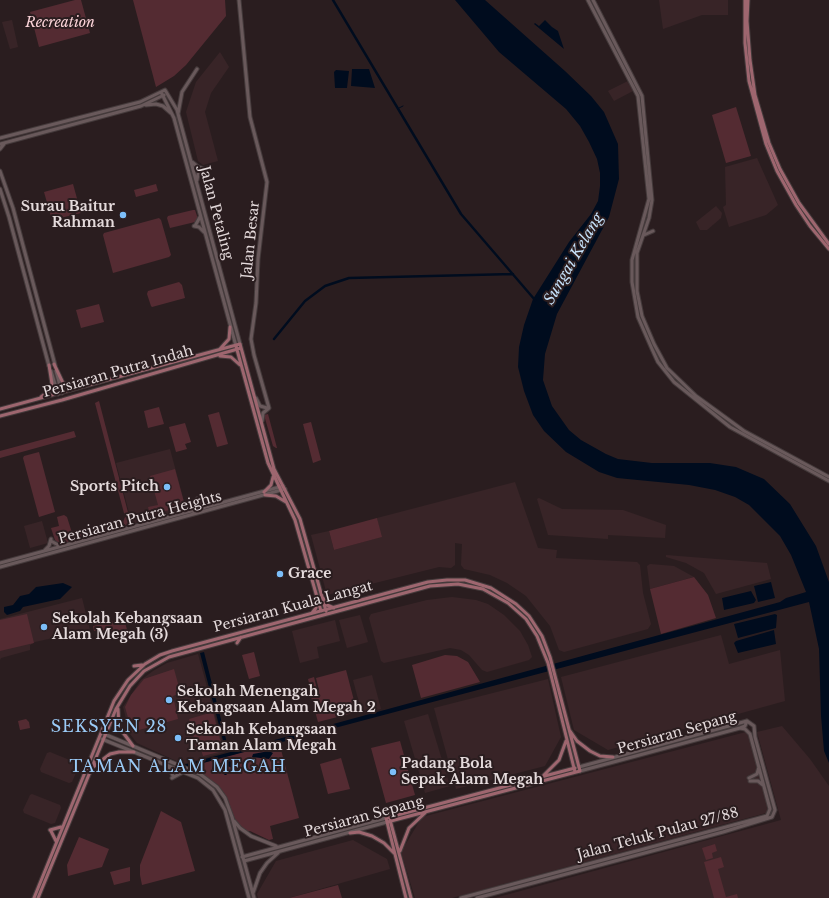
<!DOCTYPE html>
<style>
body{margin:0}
canvas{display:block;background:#2a1d1f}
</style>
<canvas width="829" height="898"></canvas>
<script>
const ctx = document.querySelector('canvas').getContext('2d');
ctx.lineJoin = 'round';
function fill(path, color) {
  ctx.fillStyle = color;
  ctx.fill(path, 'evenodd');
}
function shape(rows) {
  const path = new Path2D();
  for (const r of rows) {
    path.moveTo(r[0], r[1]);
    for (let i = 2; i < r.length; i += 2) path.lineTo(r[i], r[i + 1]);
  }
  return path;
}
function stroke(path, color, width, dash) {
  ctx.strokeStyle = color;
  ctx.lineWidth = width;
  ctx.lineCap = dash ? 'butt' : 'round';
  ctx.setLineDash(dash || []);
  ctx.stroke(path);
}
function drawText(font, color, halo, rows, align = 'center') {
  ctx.font = font + ' "Libre Baskerville",serif';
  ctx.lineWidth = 4;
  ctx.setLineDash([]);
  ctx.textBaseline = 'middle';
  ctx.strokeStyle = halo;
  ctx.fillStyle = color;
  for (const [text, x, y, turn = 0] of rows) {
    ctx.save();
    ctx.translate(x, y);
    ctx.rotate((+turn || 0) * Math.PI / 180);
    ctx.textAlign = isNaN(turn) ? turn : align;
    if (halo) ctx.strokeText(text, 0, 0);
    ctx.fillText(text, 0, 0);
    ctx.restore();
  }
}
fill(shape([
 [659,0,728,0,728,15,702,15,663,29],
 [12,20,18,47,10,49,2,22],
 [220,52,229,67,211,93,205,112,218,161,203,165,198,161,186,112,196,82],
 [628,81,633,91,614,101,608,91],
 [757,158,778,205,766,215,729,227,723,207,726,205,725,167],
 [716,206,722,213,721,218,707,230,700,230,696,222],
 [170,449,186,509,132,524,116,463],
 [515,482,538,548,557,550,556,558,637,562,640,565,643,593,651,624,648,629,564,652,559,650,550,626,526,596,507,583,490,575,464,569,461,565,462,544,455,543,455,565,451,568,439,567,327,595,311,535,329,531,334,550,381,537,377,518],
 [539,498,562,509,623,510,666,525,665,538,608,535,608,539,548,535,537,499],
 [42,521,48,543,30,548,24,526],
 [666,555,767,563,771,579,716,594,704,573,686,563,666,557],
 [650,564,674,566,694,577,650,589,647,566],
 [452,597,476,600,488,604,504,615,520,631,528,645,532,657,529,660,487,672,482,670,469,655,461,650,450,648,384,663,381,661,369,618,371,614,427,600],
 [82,598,91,634,72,639,66,635,35,642,30,645,30,650,1,658,0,660,0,619],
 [360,615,368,642,347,648,339,620],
 [335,620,340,641,317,647,319,658,300,663,292,631],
 [721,635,729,664,780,650,785,701,608,750,574,730,561,677],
 [198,654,225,752,183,764,137,743,130,734,123,707,141,680,153,671,167,663],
 [372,675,381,709,362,714,353,680],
 [548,679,561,737,545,766,456,789,434,708],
 [428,714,450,786,425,793,404,721],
 [782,726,810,759,829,786,829,898,495,898,781,820,757,732],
 [746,732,748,733,768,808,766,813,452,898,415,898,401,852,422,817],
 [50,752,77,763,79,766,72,782,69,783,41,772,40,769,47,753],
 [32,794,60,805,61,808,55,823,51,824,24,813,23,810,30,795],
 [353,840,387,859,390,869,289,898,258,898,257,894,276,861]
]), '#382427');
fill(shape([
 [75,0,81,0,90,33,39,47,30,12],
 [133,0,225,0,226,16,186,65,174,76,156,87],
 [736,107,751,156,726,163,712,115],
 [73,184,81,213,52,220,44,192],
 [156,184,158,191,136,197,134,190],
 [193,210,195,210,198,219,195,222,170,228,167,218,168,216],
 [159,218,161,220,171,255,169,257,113,273,103,235,104,233],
 [179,282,182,285,185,298,152,307,151,306,147,294,148,291],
 [99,304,104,322,81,328,76,310],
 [99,401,131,524,60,544,55,540,51,528,59,526,57,517,64,515,67,517,73,536,123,522,125,517,95,403],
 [159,407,164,424,148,428,144,411],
 [219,412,228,444,217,447,208,415],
 [268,414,277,448,276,448,273,446,264,415],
 [311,422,321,460,313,463,303,424],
 [185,423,191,442,185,444,187,449,176,452,169,427],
 [74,431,76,437,0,458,0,451],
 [39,452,55,512,39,517,23,458,24,456],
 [175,469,185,506,150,515,148,507,158,505,150,476],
 [377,518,382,537,334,550,329,531],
 [694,577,708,595,716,618,661,634,650,589],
 [27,614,34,643,0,651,0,620],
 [124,619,128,633,115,636,101,630,94,631,93,626],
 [254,652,260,676,249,679,242,655],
 [445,655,457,656,468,662,480,682,421,698,412,665],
 [174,669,179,687,176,688,178,694,173,696,178,719,132,732,125,707,131,695,144,679],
 [346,670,357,712,318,722,310,693,319,690,316,678],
 [314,677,317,689,311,691,308,679],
 [213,712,223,751,203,756,200,746,196,746,189,719],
 [26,719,29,722,30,728,20,730,18,721],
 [400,741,415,795,386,803,371,748],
 [279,742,299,818,270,826,273,839,269,840,250,831,247,832,241,827,236,822,224,793,218,785,201,773,188,767],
 [341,758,350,789,328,794,320,764],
 [161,811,181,822,195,871,142,885,140,875,140,865],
 [79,837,109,849,102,867,68,876,67,865],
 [715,844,717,851,712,853,713,858,706,860,702,848],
 [721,857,724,867,718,869,726,897,737,894,738,898,714,898,704,862],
 [130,867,130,881,114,885,110,872],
 [338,885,342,898,289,898]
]), '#542b32');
fill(shape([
 [455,0,485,0,565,71,591,96,604,112,618,144,619,179,609,217,557,314,545,354,543,380,552,406,569,430,581,440,606,454,618,459,652,463,710,463,736,467,764,479,790,504,816,546,829,582,829,763,824,751,821,716,819,649,809,602,188,767,183,765,780,602,786,598,806,592,791,555,780,536,749,505,735,497,715,490,689,485,617,478,599,472,566,452,544,431,533,415,524,391,518,367,519,347,524,325,533,299,569,242,591,214,598,201,600,186,600,173,597,159,589,142,580,126,566,109,499,52],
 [545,20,552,27,558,31,564,49,534,24,535,23,539,26],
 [352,69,369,69,375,88,351,86],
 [336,70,349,71,347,88,335,88,334,72],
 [771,582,775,598,758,602,754,586],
 [63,583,72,587,60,599,23,607,20,611,7,615,4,612,4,607,13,605,20,596,29,594,36,587],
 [751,591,756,600,754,603,724,610,722,598],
 [775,614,777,615,776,628,738,638,734,624],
 [774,630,776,644,738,653,734,643,736,641],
 [204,652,229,751,226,752,200,653],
 [269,751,273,753,269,759,252,757,253,754],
 [240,758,241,761,235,763,233,768,227,766,226,762,228,761],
 [214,762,221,763,222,769,227,775,225,775,217,769,212,769]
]), '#000c1e');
stroke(shape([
 [399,108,403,106]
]), '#000c1e', 1);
stroke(shape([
 [333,0,461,214,535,300],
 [274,339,305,301,325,286,349,278,513,274]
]), '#000c1e', 2.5);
const secondary = shape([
 [239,0,250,117,267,182,258,259,256,303,251,339,254,355,269,408,263,413,262,421],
 [588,0,638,96,649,199,632,260,632,282,638,317,652,349,658,362,674,382,730,427,829,481],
 [593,0,642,96,652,200,649,218,637,253,637,291,642,316,654,344,667,368,696,396,744,431,829,477],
 [161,92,174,118,236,346],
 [146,105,156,104,163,106,171,113],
 [178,114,182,92,197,69],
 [0,138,140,102,165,90,177,110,240,344],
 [0,144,141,106,164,95],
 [0,149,4,144],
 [192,162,198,167,204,169],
 [0,171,13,208,55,365],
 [197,180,198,174,208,168],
 [0,189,9,217,49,366],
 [194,226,199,227,204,232],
 [195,226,200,217],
 [644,235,653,231],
 [51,371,58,394],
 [56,371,62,393],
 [256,398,260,406,267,408],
 [197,499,202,505,209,506],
 [193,511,198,502],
 [51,541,60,546],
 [45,550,49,546,51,539],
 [0,563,283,486],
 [0,567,285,489],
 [104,734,200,774,217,787,225,798,232,817,254,898],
 [102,739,198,778,213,790,225,810,249,898],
 [169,767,173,776],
 [579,767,747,721],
 [580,771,740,728,745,726,747,721],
 [172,778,183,772],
 [749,778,757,774,759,767],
 [750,781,758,781,763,785],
 [234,821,240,828,251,836,276,846],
 [242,857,386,818],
 [244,861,387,822],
 [253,893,260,873,267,863,278,853],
 [461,898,767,816,770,809,750,734,745,729,740,728],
 [477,898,723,832,772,817,775,810,755,737,754,726,747,721]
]);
const primary = shape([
 [745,0,745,43,749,81,766,144,777,171,796,205,810,226,829,249],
 [748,0,747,21,750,60,755,95,769,143,780,169,799,203,829,244],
 [236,346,268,463,295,520,321,611],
 [220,349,229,339,230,327],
 [220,356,231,357,240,365],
 [54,364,63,383,77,388],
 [41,397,49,391,52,384,49,365],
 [0,409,240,344,274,469,300,519,326,611],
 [0,416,62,400,241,348],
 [264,492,271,485,273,477],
 [265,495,276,496,286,502],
 [323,598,327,605,334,608],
 [312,613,316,608,317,603],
 [237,643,241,637],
 [134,666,142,665],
 [118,709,119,727,133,746],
 [570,731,577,741,590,751,600,756,613,757],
 [93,767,110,754,119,752,134,752],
 [544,775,559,760,566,741],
 [390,820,411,898],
 [50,830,61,827],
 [51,831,56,841],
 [350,833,359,832,372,836,384,843,394,853],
 [400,851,409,828,426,812],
 [34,898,114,701,128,680,145,664,160,655,172,651,428,582,447,580,465,580,491,588,516,604,529,616,542,636,550,657,580,771,387,822],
 [38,898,116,709,130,686,144,671,169,657,430,586,458,584,483,589,508,603,526,619,537,636,548,663,575,772],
 [406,898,386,818,575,768]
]);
stroke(secondary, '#443a3b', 5);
stroke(primary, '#443a3b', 5);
stroke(secondary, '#69595b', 3);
stroke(primary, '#9e666f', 3);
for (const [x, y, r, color] of [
 [123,215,4,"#7cbef9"],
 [167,487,4,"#7cbef9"],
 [280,574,4,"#7cbef9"],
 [44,627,4,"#7cbef9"],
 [169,700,4,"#7cbef9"],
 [178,738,4,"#7cbef9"],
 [393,772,4,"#7cbef9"]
]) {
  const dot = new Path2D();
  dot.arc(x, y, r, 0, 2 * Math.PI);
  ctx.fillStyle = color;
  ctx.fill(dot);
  stroke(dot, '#2a1d1f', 1.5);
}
drawText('italic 14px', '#fad2d7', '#2a1d1f', [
 ["Recreation",60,23]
]);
drawText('bold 14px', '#e4dadb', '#2a1d1f', [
 ["Surau Baitur",115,207,"right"],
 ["Rahman",115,223,"right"],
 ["Sports Pitch",159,487,"right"],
 ["Grace",288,574],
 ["Sekolah Kebangsaan",52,619],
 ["Alam Megah (3)",52,635],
 ["Sekolah Menengah",177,692],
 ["Kebangsaan Alam Megah 2",177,708],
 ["Sekolah Kebangsaan",186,730],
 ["Taman Alam Megah",186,746],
 ["Padang Bola",401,764],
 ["Sepak Alam Megah",401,780]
], 'left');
drawText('14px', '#e4dadb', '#2a1d1f', [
 ["Jalan Petaling",216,213,75],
 ["Jalan Besar",251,240,-84],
 ["Persiaran Putra Indah",118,372,-16],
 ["Persiaran Putra Heights",140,518,-15],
 ["Persiaran Kuala Langat",293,607,-15],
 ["Persiaran Sepang",677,733,-16],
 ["Persiaran Sepang",364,817,-15],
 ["Jalan Teluk Pulau 27/88",658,834,-15]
]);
drawText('italic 15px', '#c5e0f9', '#2a1d1f', [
 ["Sungai Kelang",574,259,-60]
]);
ctx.letterSpacing = '1px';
drawText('16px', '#9bcbf7', '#2a1d1f', [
 ["SEKSYEN 28",109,727],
 ["TAMAN ALAM MEGAH",178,767]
]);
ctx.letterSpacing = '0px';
</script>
